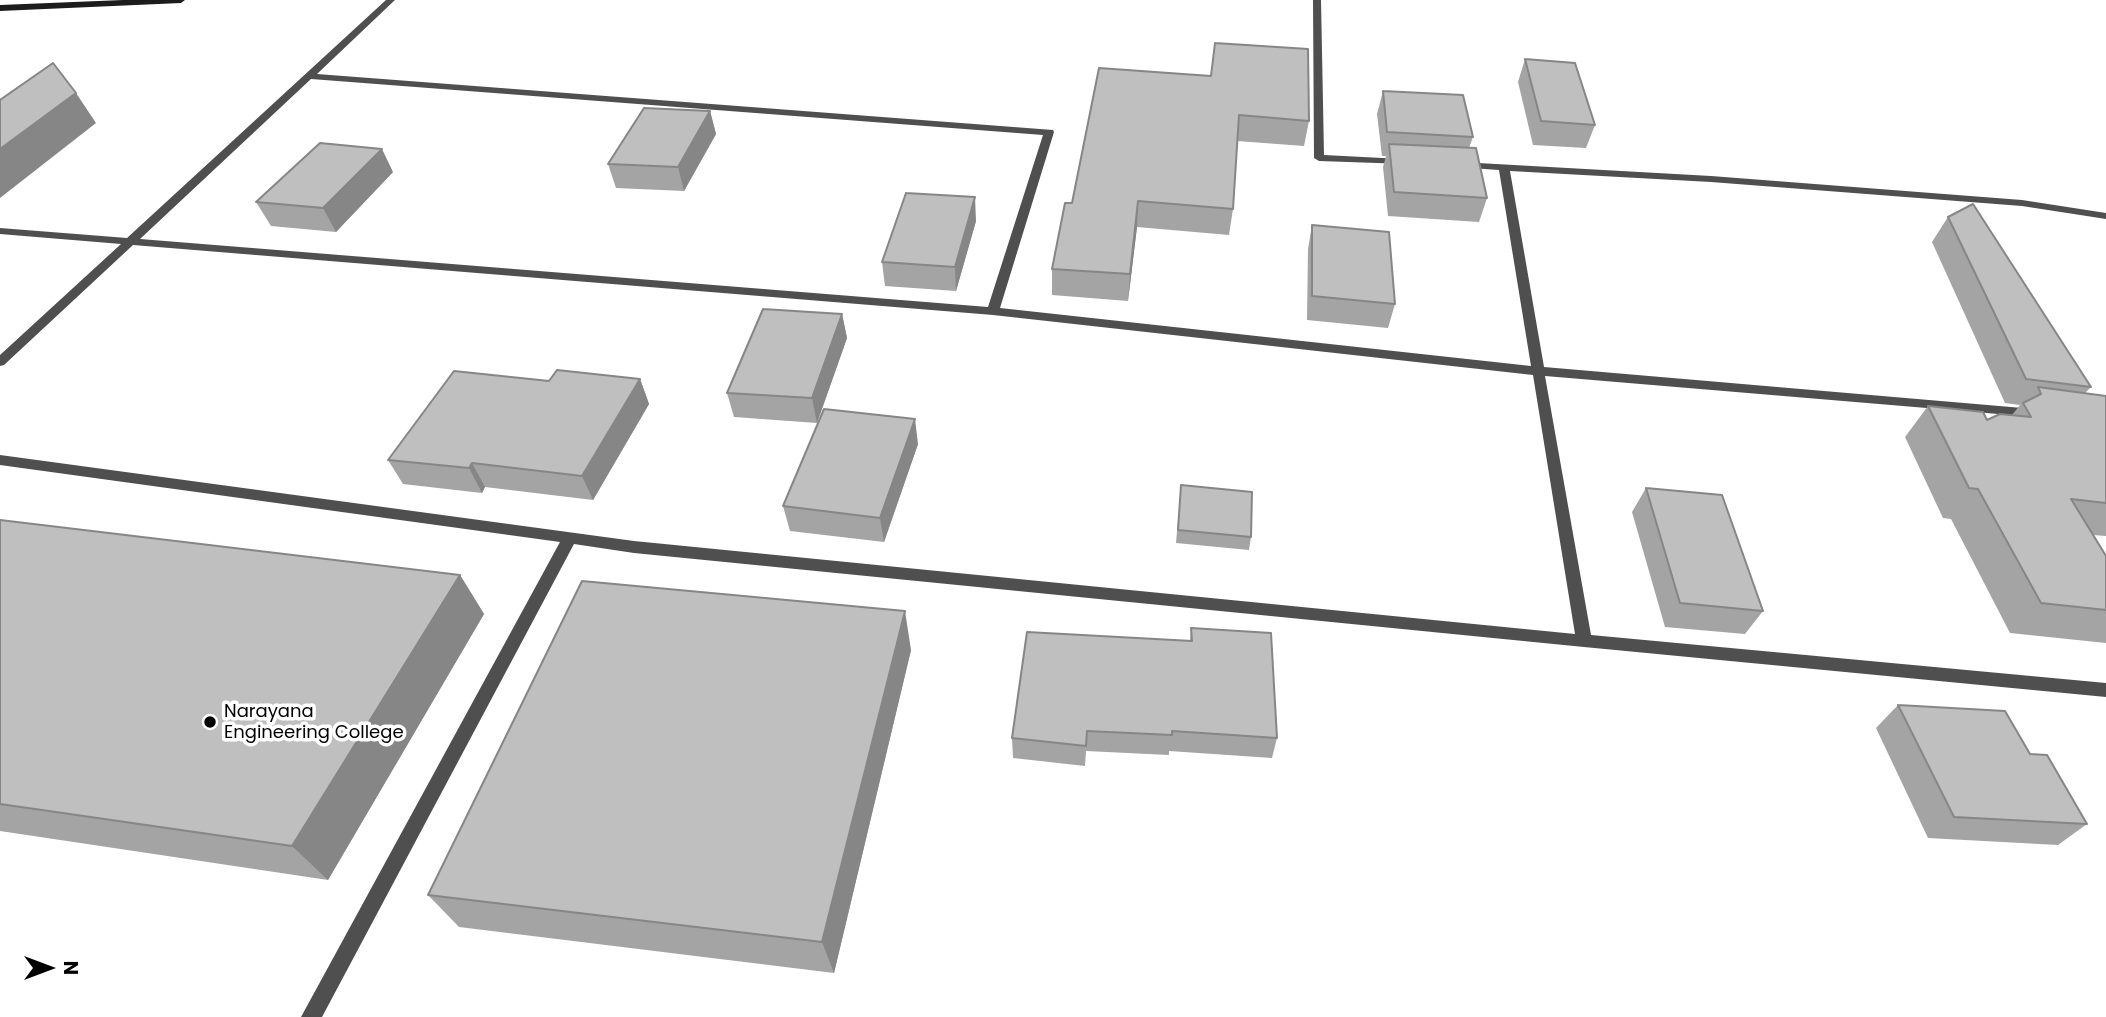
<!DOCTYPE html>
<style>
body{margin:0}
#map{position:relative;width:2106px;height:1017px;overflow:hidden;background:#fff;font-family:Poppins,sans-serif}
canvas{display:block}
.north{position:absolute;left:14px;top:933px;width:70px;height:70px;-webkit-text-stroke:5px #fff;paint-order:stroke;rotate:90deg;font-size:19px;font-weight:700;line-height:28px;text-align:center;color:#000}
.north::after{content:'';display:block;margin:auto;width:24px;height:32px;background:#000;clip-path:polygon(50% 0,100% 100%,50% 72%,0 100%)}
</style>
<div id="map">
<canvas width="2106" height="1017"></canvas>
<div class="north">N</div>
</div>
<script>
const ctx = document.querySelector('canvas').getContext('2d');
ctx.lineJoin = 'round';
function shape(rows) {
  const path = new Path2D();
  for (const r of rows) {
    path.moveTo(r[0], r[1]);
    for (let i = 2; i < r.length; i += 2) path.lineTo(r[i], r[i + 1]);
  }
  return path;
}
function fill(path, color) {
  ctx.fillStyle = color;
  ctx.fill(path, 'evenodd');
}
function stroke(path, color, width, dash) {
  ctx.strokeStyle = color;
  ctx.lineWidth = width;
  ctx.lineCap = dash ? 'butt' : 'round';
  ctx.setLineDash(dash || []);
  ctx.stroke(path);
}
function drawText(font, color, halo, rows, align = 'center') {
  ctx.font = font + ' Poppins,sans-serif';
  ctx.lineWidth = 7;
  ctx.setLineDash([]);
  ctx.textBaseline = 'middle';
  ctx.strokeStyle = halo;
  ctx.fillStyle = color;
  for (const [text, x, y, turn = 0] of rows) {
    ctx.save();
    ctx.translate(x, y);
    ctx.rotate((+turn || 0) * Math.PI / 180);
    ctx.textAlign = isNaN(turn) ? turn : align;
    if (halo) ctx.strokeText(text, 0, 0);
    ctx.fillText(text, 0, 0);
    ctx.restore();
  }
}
fill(shape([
 [386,0,395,0,317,74,1053,130,1054,132,1000,308,1531,366,1499,170,1456,167,1456,163,1460,162,1711,176,2022,200,2106,213,2106,219,2022,206,1711,182,1510,171,1544,367,2034,409,2040,413,2034,417,1545,376,1591,635,2106,683,2106,697,1584,647,634,553,574,544,322,1017,301,1017,560,542,0,465,0,455,634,541,1575,634,1533,375,993,315,133,245,4,365,0,366,0,355,121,244,0,234,0,228,127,238,386,0],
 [311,79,1043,135,988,307,140,239,311,79],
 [1313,0,1321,0,1324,155,1402,159,1407,162,1406,164,1319,161,1314,158,1313,0]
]), '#4f4f4f');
fill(shape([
 [123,0,185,0,181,3,0,11,0,5,123,0]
]), '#1c1c1c');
fill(shape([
 [1525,59,1595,125,1586,148,1533,145,1518,82],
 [1099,68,1309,121,1304,146,1237,141,1233,209,1229,235,1137,227,1128,301,1052,295,1052,269,1072,203],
 [1383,91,1473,137,1469,148,1487,198,1479,222,1388,216,1383,167,1386,156,1382,156,1377,114],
 [710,111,716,134,684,191,616,188,608,164],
 [393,172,336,232,271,226,256,202],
 [1948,217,2091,387,2085,393,2106,396,2106,536,2093,535,2106,556,2106,643,2010,633,1951,519,1943,518,1905,437,1928,406,1987,420,2012,415,2020,405,2005,403,1932,242],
 [976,221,956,291,885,286,882,262],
 [1312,225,1395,304,1388,328,1307,320,1308,249],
 [842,314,847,338,817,423,734,417,727,393],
 [640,379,649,404,593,500,485,487,482,493,403,484,388,460,549,381],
 [918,444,884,542,790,531,783,506],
 [1181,485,1251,537,1249,550,1176,543],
 [1646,488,1763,611,1745,634,1665,627,1632,512],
 [0,520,460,575,484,614,328,880,0,831],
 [1191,628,1277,738,1272,758,1169,751,1169,755,1086,751,1085,766,1013,758,1012,738,1190,641],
 [911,650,834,973,459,927,428,895],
 [1898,705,2030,754,2087,824,2058,845,1928,838,1876,728]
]), '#a4a4a4');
fill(shape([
 [76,93,96,123,0,198,0,149],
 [710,111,716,134,684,191,678,167],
 [382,149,393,172,336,232,323,208],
 [975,197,976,221,956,291,955,267],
 [1138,201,1137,227,1128,301,1130,274],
 [842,314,847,338,817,423,812,398],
 [640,379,649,404,593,500,582,476],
 [915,419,918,444,884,542,880,518],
 [472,463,485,487,482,493,469,468],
 [460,575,484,614,328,880,292,846],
 [905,611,911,650,834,973,822,942]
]), '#868686');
const building = shape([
 [1215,43,1308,49,1309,121,1239,115,1233,209,1138,201,1130,274,1052,269,1065,203,1072,203,1099,68,1211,76,1215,43],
 [1525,59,1575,63,1595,125,1541,121,1525,59],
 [53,63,76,93,0,149,0,100,53,63],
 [1383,91,1463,95,1473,137,1387,132,1383,91],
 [644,108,710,111,678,167,608,164,644,108],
 [320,143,382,149,323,208,256,202,320,143],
 [1389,144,1476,148,1487,198,1394,192,1389,144],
 [906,193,975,197,955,267,882,262,906,193],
 [1973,204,2091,387,2026,379,1948,217,1973,204],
 [1312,225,1389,232,1395,304,1312,296,1312,225],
 [763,309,842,314,812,398,727,393,763,309],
 [557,370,640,379,582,476,472,463,469,468,388,460,454,371,549,381,557,370],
 [2038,387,2106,396,2106,503,2071,499,2106,556,2106,610,2041,603,1978,489,1969,488,1928,406,1983,412,1987,420,2000,414,2031,417,2023,403,2041,394,2038,387],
 [824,409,915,419,880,518,783,506,824,409],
 [1181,485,1252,492,1251,537,1178,530,1181,485],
 [1646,488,1722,495,1763,611,1680,603,1646,488],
 [0,520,460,575,292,846,0,804,0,520],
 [582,581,905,611,822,942,428,895,582,581],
 [1191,628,1271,633,1277,738,1172,731,1172,735,1087,731,1086,746,1012,738,1027,632,1192,641,1191,628],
 [1898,705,2005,711,2030,754,2047,755,2087,824,1954,817,1898,705]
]);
fill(building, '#bfbfbf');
stroke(building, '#868686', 2);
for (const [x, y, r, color] of [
 [210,722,7,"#000"]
]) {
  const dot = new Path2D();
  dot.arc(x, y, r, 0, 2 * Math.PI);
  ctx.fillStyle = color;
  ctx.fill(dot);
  stroke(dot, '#fff', 2.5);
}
drawText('18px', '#000', '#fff', [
 ["Narayana",224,712],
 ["Engineering College",224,733]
], 'left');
</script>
